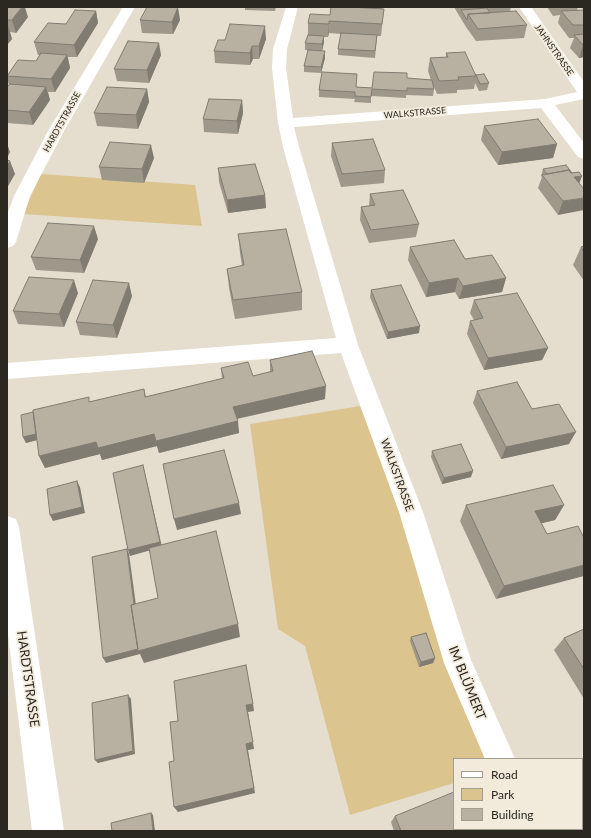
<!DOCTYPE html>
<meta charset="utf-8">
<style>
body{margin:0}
#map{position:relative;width:591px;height:838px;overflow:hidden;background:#e5dece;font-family:Lato,sans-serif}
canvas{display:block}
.frame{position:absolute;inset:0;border:8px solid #2b2822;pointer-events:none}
.legend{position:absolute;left:453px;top:758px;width:130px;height:72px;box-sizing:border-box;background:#f2ebdb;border:1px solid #a29d91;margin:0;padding:5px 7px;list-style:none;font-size:12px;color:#2b2822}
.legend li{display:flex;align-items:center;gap:8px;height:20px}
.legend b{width:20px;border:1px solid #a29d91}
</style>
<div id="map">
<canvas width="591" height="838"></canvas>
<div class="frame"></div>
<ul class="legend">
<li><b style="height:5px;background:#fff"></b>Road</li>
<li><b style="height:11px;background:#dcc48e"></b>Park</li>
<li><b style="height:11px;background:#b8b1a2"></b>Building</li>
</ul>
</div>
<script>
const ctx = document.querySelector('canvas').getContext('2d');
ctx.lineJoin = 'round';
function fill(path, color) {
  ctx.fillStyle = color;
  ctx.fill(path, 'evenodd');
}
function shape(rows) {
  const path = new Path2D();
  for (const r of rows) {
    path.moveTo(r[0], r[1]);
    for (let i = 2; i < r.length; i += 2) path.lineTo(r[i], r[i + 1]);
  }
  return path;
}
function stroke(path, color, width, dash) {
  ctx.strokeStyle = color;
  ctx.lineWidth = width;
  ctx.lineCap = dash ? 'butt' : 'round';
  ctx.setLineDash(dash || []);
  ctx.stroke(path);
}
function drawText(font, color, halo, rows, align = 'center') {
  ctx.font = font + ' Lato,sans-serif';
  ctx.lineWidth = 3.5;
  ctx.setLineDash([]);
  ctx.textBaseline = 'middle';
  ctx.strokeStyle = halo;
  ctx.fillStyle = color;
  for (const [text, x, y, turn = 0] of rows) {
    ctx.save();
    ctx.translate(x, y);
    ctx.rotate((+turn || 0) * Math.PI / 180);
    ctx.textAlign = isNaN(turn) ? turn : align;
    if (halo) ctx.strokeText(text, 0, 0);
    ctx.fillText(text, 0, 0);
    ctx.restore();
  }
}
fill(shape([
 [41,174,195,185,202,226,23,214],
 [360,406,382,459,493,759,454,759,454,783,350,815,305,646,278,629,250,424]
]), '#dcc48e');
fill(shape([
 [123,7,135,7,64,131,30,196,16,242,13,246,7,248,7,215,14,196,48,131,123,7],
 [286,7,298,7,287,49,286,68,293,118,545,99,577,92,519,7,531,7,584,82,584,99,555,105,584,143,584,159,578,157,541,108,294,127,299,147,358,345,423,512,471,660,515,759,485,759,444,663,399,512,341,353,7,379,7,363,336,338,283,147,278,123,272,68,273,49,286,7],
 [7,516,16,519,19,527,64,831,32,831,7,626,7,516],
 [517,829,549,829,550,831,518,831,517,829]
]), '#fff');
fill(shape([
 [7,7,28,17,16,33,10,32,12,39,7,45],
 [71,7,101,7,101,8],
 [245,7,276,7,275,11,245,10],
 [331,7,382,7,382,9,384,9,381,36,377,36,375,58,338,55,338,49,341,34,329,33,328,37,324,37,324,42,322,51,305,50,305,43,308,35,308,23,330,15],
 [454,7,511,7,510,11,527,25,524,38,476,41,466,27],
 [547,7,578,7,577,10,583,10,582,7,584,7,584,57,579,58,570,48,574,38,569,38,558,23,560,15,553,16],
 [96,11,98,23,77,57,68,57,70,68,55,92,48,92,50,100,33,125,7,123,7,87,9,85,7,78,7,76,36,61,40,55,38,55,34,42],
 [140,20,180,20,173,34,142,33],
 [266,39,259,59,253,59,250,65,215,63,214,51,225,40],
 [325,51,325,58,321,73,304,72,304,66],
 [446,53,489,83,487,90,479,91,475,83,474,89,457,90,457,93,437,94,432,82,434,89,433,96,406,95,406,98,371,96,371,103,354,102,355,99,319,97,319,90,356,87,372,88,407,78,431,80,428,71,430,58,446,57],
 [161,55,149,83,117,81,114,69],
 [147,89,149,102,138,129,97,126,94,113],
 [242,100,243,113,238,134,204,132,203,119],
 [484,126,557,144,553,158,498,165,481,140],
 [332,143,385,170,384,183,341,187,331,156],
 [154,158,144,183,102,180,99,167],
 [218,168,265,195,266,208,228,213,219,182],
 [543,169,572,173,582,176,579,183,558,215,538,188,542,177,541,176],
 [370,194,419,224,416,237,369,243,360,220,361,207,369,206],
 [238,234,302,292,302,310,235,319,229,288,227,269,242,266,240,253],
 [98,239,84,273,36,270,31,257],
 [584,246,584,281,573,265,581,247],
 [410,247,465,259,506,278,502,292,459,299,455,292,426,297,408,260],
 [371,290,419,333,387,339,370,297],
 [78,293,64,327,18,324,13,311],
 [132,296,117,338,80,335,76,322],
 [474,300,548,348,542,360,484,370,467,334,470,321,474,320,470,313],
 [270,360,325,399,237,419,239,433,159,453,157,446,102,460,100,454,45,468,39,456,37,440,26,443,23,437,90,402,144,389,146,397,222,379,221,368,253,376,270,372],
 [477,391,532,409,569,444,501,459,473,403],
 [432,451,471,477,442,484,431,457],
 [466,505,564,505,555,520,541,523,547,534,496,599,460,521],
 [584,629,584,699,554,650,564,638],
 [411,637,435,658,433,663,419,667,410,641],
 [395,816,512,831,394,831,391,822]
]), '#9e988b');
fill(shape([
 [22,7,25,7,28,17,16,33,12,20],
 [178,7,180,20,173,34,172,22],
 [96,11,98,23,77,57,74,45],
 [329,21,329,33,328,37,329,24],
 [8,26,12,39,7,45,7,27],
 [265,26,266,39,259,59,259,46],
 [324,36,324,42,322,51,322,44],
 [159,43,161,55,149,83,147,70],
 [583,45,584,45,584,57,579,58],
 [252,46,253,59,250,65,250,53],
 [325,51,325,58,321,73,321,67],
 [67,55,70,68,55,92,51,79],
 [46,87,50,100,33,125,29,112],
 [147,89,149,102,138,129,136,115],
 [242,100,243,113,238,134,237,121],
 [7,143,10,152,7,158],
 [557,144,553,158,498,165,502,152],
 [151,145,154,158,144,183,142,169],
 [10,161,15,174,7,188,7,166],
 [582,176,577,189,574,177],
 [265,195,266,208,228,213,227,200],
 [584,198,584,210,558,215,563,201],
 [94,226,98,239,84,273,80,260],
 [458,278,455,292,426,297,429,283],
 [506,278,502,292,459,299,463,286],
 [74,280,78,293,64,327,59,314],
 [129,283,132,296,117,338,113,325],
 [420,326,419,333,387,339,388,332],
 [548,348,542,360,484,370,488,358],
 [326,386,325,399,235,419,233,407],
 [238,421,239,433,159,453,157,446,102,460,100,454,45,468,39,456,96,442,154,434],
 [576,432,569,444,501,459,506,447],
 [38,433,41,439,26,443,23,437],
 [143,465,162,547,130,556,128,550],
 [473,471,471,477,442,484,444,478],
 [77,481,80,487,85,513,53,521,50,515],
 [239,503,241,514,177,530,174,519],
 [564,505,555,520,527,527,535,511],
 [127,549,129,554,142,649,238,624,240,637,144,663,140,654,106,663,103,658],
 [584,565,584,576,496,599,504,586],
 [435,658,433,663,419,667,421,662],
 [128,695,131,699,135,754,98,763,95,760],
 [253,704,254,711,248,712,254,749,248,750,255,793,178,812,174,807,246,705],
 [151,813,153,815,155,831,153,831]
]), '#817c71');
const building = shape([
 [7,7,22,7,12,20,7,20,7,7],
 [147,7,178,7,172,22,140,20,147,7],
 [331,7,350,7,384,9,382,24,329,21,329,24,308,23,310,14,330,15,331,7],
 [487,8,490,13,468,14,467,20,461,10,487,8],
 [75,10,96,11,74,45,34,42,48,23,66,24,75,10],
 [584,10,584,25,573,25,561,11,584,10],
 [516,11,527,25,478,29,468,14,516,11],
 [230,24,265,26,259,46,252,46,250,53,214,51,218,40,225,40,230,24],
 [341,33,377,35,375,51,338,49,341,33],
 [584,34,584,45,583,45,574,35,584,34],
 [308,35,324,36,322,44,305,43,308,35],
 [128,41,159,43,147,70,114,69,128,41],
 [308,50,325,51,321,67,304,66,308,50],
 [465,52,476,76,458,77,459,80,439,81,430,58,448,57,446,53,465,52],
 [41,53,67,55,51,79,7,76,18,60,36,61,41,53],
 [322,72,357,74,356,87,372,88,374,72,407,73,407,78,432,80,434,89,407,88,407,91,372,89,371,97,355,96,355,92,319,90,322,72],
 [484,74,489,83,480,84,476,75,484,74],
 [10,84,46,87,29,112,7,110,7,87,10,84],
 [107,87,147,89,136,115,94,113,107,87],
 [209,99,242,100,237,121,203,119,209,99],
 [538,119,557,144,502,152,484,126,538,119],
 [373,139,385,170,342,174,332,143,373,139],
 [110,142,151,145,142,169,99,167,110,142],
 [7,160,10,161,7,166,7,160],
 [255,164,265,195,227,200,218,168,255,164],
 [566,165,572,173,571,173,569,170,547,174,543,169,566,165],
 [569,170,571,173,579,172,582,176,574,177,584,189,584,198,563,201,542,175,569,170],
 [403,190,419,224,371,230,361,207,375,205,370,194,403,190],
 [48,223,94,226,80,260,31,257,48,223],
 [286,229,302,292,233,300,227,269,244,265,238,234,286,229],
 [454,240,465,259,492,255,506,278,463,286,458,278,429,283,410,247,454,240],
 [584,246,584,252,581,247,584,246],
 [29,277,74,280,59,314,13,311,29,277],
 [93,280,129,283,113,325,76,322,93,280],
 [401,285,420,326,388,332,371,290,401,285],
 [517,293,548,348,488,358,470,321,483,318,474,300,517,293],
 [312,351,326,386,233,407,238,421,156,441,154,434,98,448,96,442,39,456,33,410,89,397,89,402,144,389,145,397,224,378,221,368,248,362,253,376,273,371,270,360,312,351],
 [517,382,532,409,559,404,576,432,506,447,477,391,517,382],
 [33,412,36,434,23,437,21,415,33,412],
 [461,444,473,471,444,478,432,451,461,444],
 [224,450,239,503,174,519,163,464,224,450],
 [143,465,160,542,128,550,113,473,143,465],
 [77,481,82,507,50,515,47,489,77,481],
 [553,485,564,505,535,511,547,534,578,526,584,538,584,565,504,586,466,505,553,485],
 [216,531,238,624,138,651,131,605,158,598,149,548,216,531],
 [127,549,134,604,131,605,138,649,103,658,92,557,127,549],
 [584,629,584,669,564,638,584,629],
 [426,633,435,658,421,662,411,637,426,633],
 [246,665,253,704,246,705,253,742,246,744,254,788,174,807,169,762,174,761,170,722,178,721,174,681,246,665],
 [128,695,133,751,95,760,92,703,128,695],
 [454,792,454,829,511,829,512,831,401,831,395,816,454,792],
 [151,813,153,831,112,831,111,823,151,813]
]);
fill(building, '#b8b1a2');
stroke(building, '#817c71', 1);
drawText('9px', '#2b2822', '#f2ebdb', [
 ["JAHNSTRASSE",554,50,55],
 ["WALKSTRASSE",415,113,-5],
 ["HARDTSTRASSE",62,122,-61]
]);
drawText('11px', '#2b2822', '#f2ebdb', [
 ["WALKSTRASSE",397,475,70]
]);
drawText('13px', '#2b2822', '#f2ebdb', [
 ["HARDTSTRASSE",28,679,82],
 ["IM BLÜMERT",467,683,68]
]);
</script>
